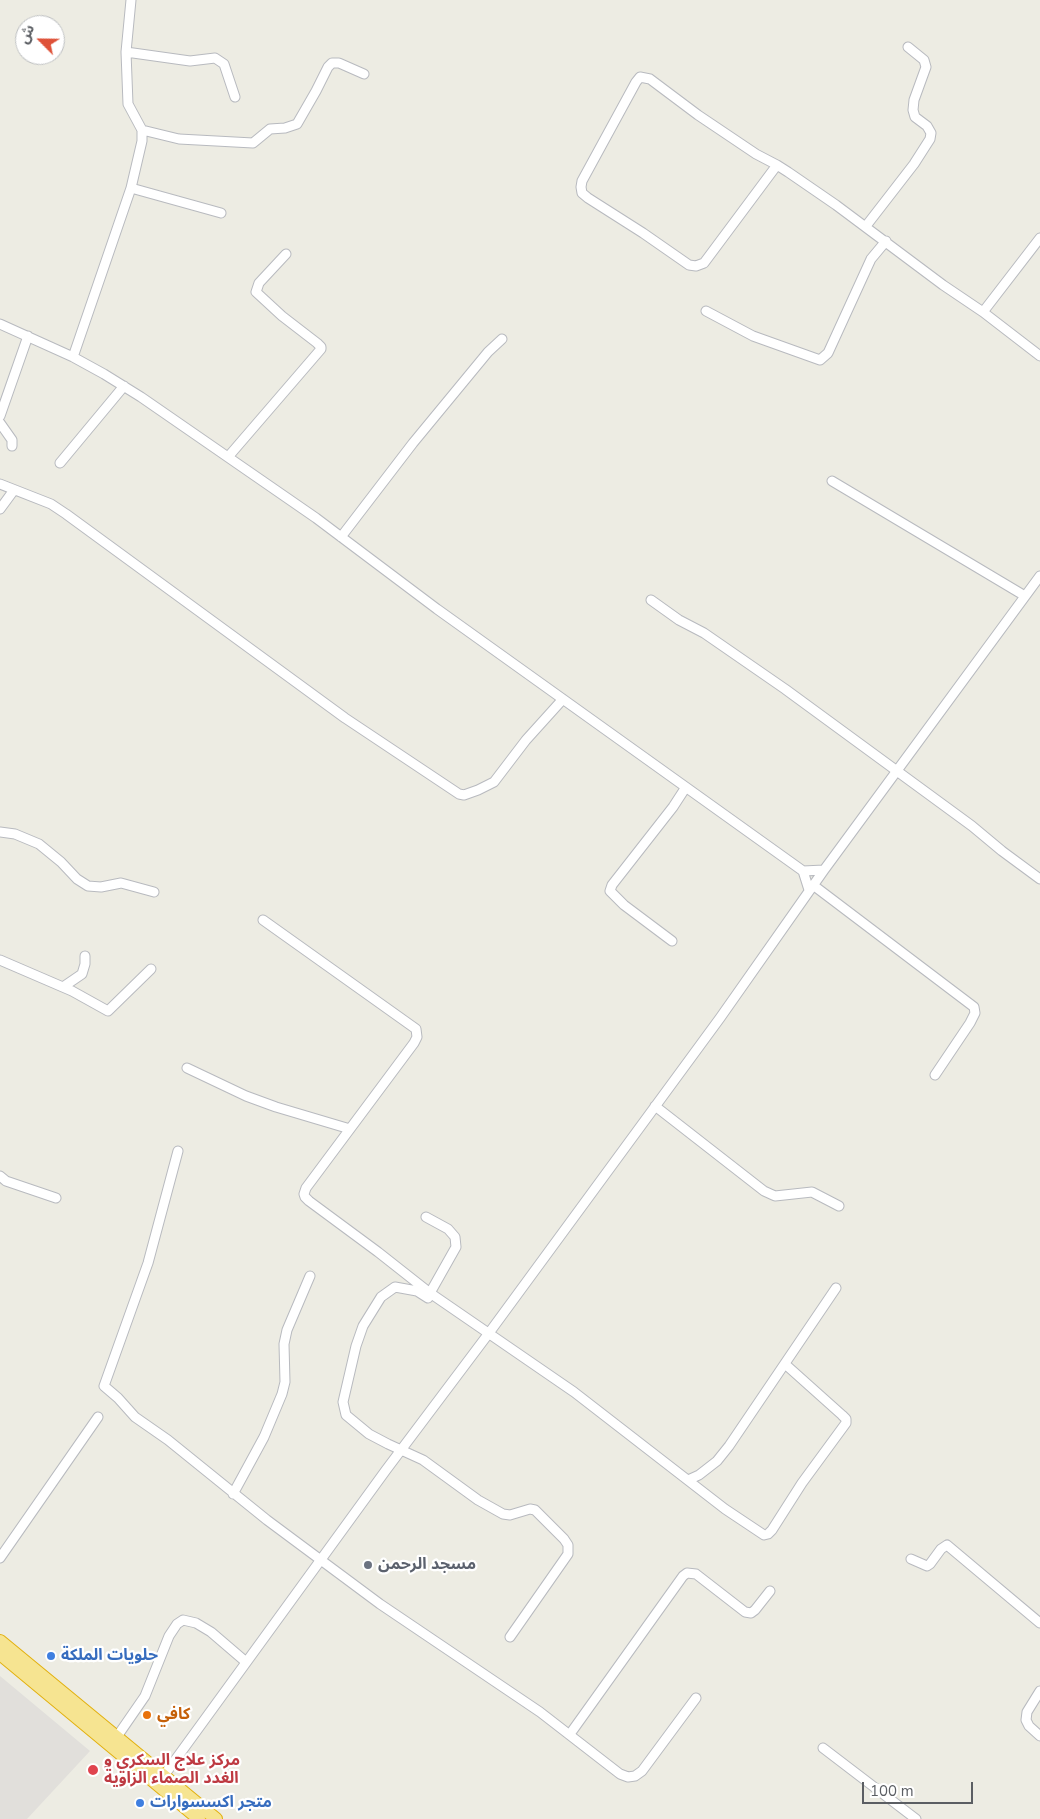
<!DOCTYPE html>
<meta charset="utf-8">
<style>
body{margin:0}
#map{position:relative;width:1040px;height:1819px;overflow:hidden;background:#edece3;font-family:"Nunito Sans","Noto Sans Arabic",sans-serif}
canvas{display:block}
.north{position:absolute;left:15px;top:15px;width:50px;height:50px;box-sizing:border-box;background:#fff;border:1px solid #bdbfc1;border-radius:50%;rotate:293deg;font-size:14px;font-weight:700;line-height:20px;text-align:center;color:#5b5e63}
.north::after{content:'';display:block;margin:auto;width:18px;height:22px;background:#de5138;clip-path:polygon(50% 0,100% 100%,50% 72%,0 100%)}
.scale{position:absolute;left:862px;top:1782px;width:111px;height:22px;box-sizing:border-box;border:2px solid #5b5e63;border-top:0;padding-left:6px;font-size:15px;line-height:18px;white-space:nowrap;color:#5b5e63;-webkit-text-stroke:4px #fff;paint-order:stroke}
</style>
<div id="map">
<canvas width="1040" height="1819"></canvas>
<div class="north">ش</div>
<div class="scale">100 m</div>
</div>
<script>
const ctx = document.querySelector('canvas').getContext('2d');
ctx.lineJoin = 'round';
function fill(path, color) {
  ctx.fillStyle = color;
  ctx.fill(path, 'evenodd');
}
function shape(rows) {
  const path = new Path2D();
  for (const r of rows) {
    path.moveTo(r[0], r[1]);
    for (let i = 2; i < r.length; i += 2) path.lineTo(r[i], r[i + 1]);
  }
  return path;
}
function stroke(path, color, width, dash) {
  ctx.strokeStyle = color;
  ctx.lineWidth = width;
  ctx.lineCap = dash ? 'butt' : 'round';
  ctx.setLineDash(dash || []);
  ctx.stroke(path);
}
function drawText(font, color, halo, rows, align = 'center') {
  ctx.font = font + ' "Nunito Sans","Noto Sans Arabic",sans-serif';
  ctx.lineWidth = 4.5;
  ctx.setLineDash([]);
  ctx.textBaseline = 'middle';
  ctx.strokeStyle = halo;
  ctx.fillStyle = color;
  for (const [text, x, y, turn = 0] of rows) {
    ctx.save();
    ctx.translate(x, y);
    ctx.rotate((+turn || 0) * Math.PI / 180);
    ctx.textAlign = isNaN(turn) ? turn : align;
    if (halo) ctx.strokeText(text, 0, 0);
    ctx.fillText(text, 0, 0);
    ctx.restore();
  }
}
fill(shape([
 [0,1676,90,1751,27,1819,0,1819]
]), '#e1dfdb');
const minor = shape([
 [126,52,190,61,215,58,224,64,235,97],
 [142,130,179,139,253,143,270,129,285,128,297,124,316,91,328,67,332,63,339,63,364,74],
 [777,165,704,263,696,266,689,265,643,233,588,198,582,193,581,187,582,181,636,82,640,77,650,79,698,115,756,154,777,165,788,172,836,205,943,285,983,312,1040,356],
 [131,188,221,213],
 [866,226,914,164,930,139,931,133,927,126,915,117,913,110,914,100,926,67,924,60,908,47],
 [706,311,753,336,820,360,828,353,871,259,886,241],
 [983,312,1040,238],
 [0,324,73,357,104,374,141,397,316,518,437,609,803,871,824,870],
 [73,357,131,188,142,141,142,130,128,104,126,52,131,0],
 [0,416,28,336],
 [0,423,12,440,12,446],
 [228,457,321,349,321,347,317,343,282,316,256,292,259,283,286,254],
 [60,463,124,386],
 [832,481,1025,596],
 [0,484,51,504,66,514,345,718,459,794,464,795,478,790,494,782,526,740,563,699],
 [0,509,14,490],
 [341,537,413,443,488,352,502,339],
 [651,600,679,620,704,633,785,689,972,826,1002,851,1040,879],
 [0,832,15,834,39,844,61,862,77,879,88,886,101,887,121,883,154,892],
 [803,871,809,890],
 [813,885,974,1007,975,1013,970,1023,935,1075],
 [263,920,416,1029,417,1037,414,1043,306,1188,304,1194,305,1197,309,1201,378,1252,430,1293,574,1392,725,1509,764,1535,768,1534,772,1530,802,1483,846,1423,846,1419,842,1415,785,1364],
 [672,941,624,905,610,891,612,885,673,807,686,787],
 [0,960,72,991,108,1011,151,969],
 [63,987,82,974,85,964,85,956],
 [187,1068,246,1096,276,1107,350,1129],
 [655,1106,764,1191,775,1196,812,1192,839,1206],
 [178,1151,148,1263,104,1386,118,1398,135,1417,168,1440,267,1520,380,1604,540,1712,620,1774,628,1777,635,1776,642,1771,696,1698],
 [0,1176,6,1181,56,1198],
 [426,1217,448,1229,455,1237,456,1247,430,1293],
 [428,1298,417,1291,395,1287,381,1297,363,1326,356,1346,343,1402,346,1415,369,1434,388,1444,423,1460,478,1500,503,1514,510,1515,530,1509,535,1510,564,1539,568,1545,568,1554,510,1637],
 [688,1480,699,1475,717,1461,729,1446,836,1288],
 [233,1494,264,1437,282,1394,285,1382,284,1344,287,1330,310,1276],
 [0,1558,98,1417],
 [911,1559,927,1566,930,1564,941,1549,947,1545,1040,1623],
 [1040,1691,1027,1712,1026,1720,1029,1726,1040,1736],
 [570,1734,683,1576,687,1573,696,1574,745,1612,751,1613,755,1610,770,1591],
 [116,1738,145,1696,169,1636,177,1624,183,1620,196,1623,211,1632,246,1662],
 [823,1748,916,1819],
 [160,1781,386,1470,489,1333,720,1018,824,870,1040,576]
]);
const highway = shape([
 [0,1641,216,1819],
 [0,1654,199,1819]
]);
stroke(minor, '#b8babf', 11);
stroke(highway, '#e2b00e', 14);
stroke(minor, '#fff', 9);
stroke(highway, '#f6e491', 12);
for (const [x, y, r, color] of [
 [368,1565,5,"#6b7280"],
 [51,1656,5,"#3f7fe0"],
 [147,1715,5,"#e8710a"],
 [93,1770,6,"#e0444e"],
 [140,1803,5,"#3f7fe0"]
]) {
  const dot = new Path2D();
  dot.arc(x, y, r, 0, 2 * Math.PI);
  ctx.fillStyle = color;
  ctx.fill(dot);
  stroke(dot, '#fff', 2);
}
drawText('bold 16px', '#5b616d', '#fff', [
 ["مسجد الرحمن",378,1565]
], 'left');
drawText('bold 16px', '#366cbe', '#fff', [
 ["حلويات الملكة",61,1656],
 ["متجر اكسسوارات",150,1803]
], 'left');
drawText('bold 16px', '#c56008', '#fff', [
 ["كافي",157,1715]
], 'left');
drawText('bold 16px', '#be3a42', '#fff', [
 ["مركز علاج السكري و",104,1761],
 ["الغدد الصماء الزاوية",104,1779]
], 'left');
</script>
